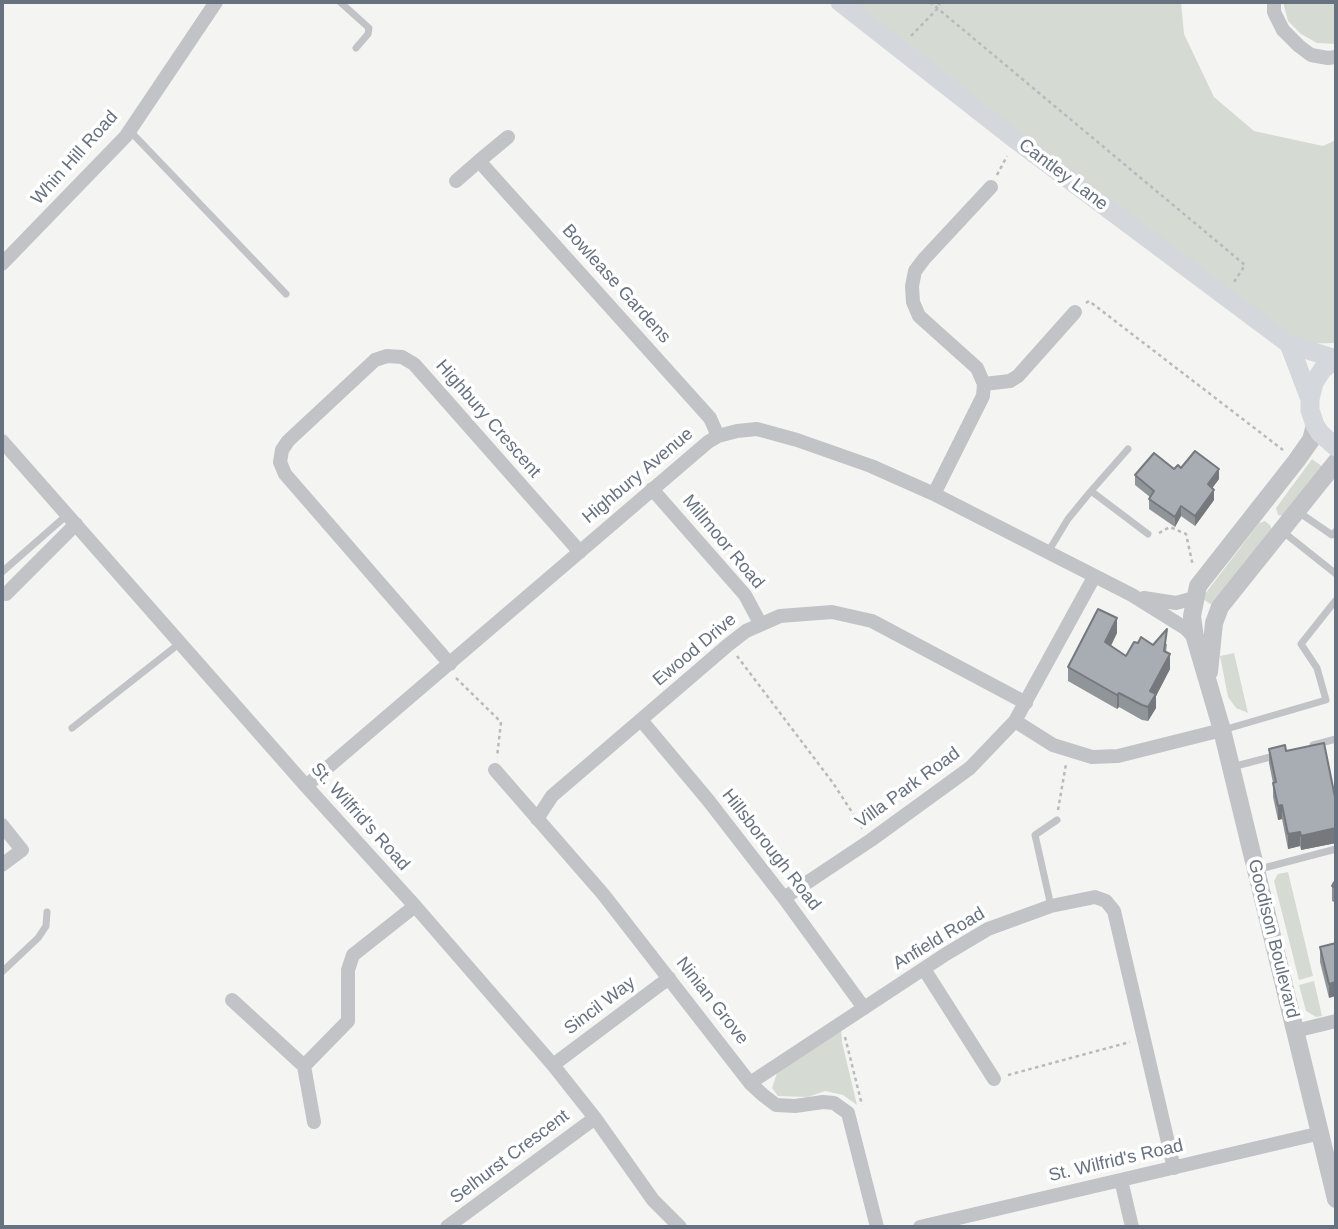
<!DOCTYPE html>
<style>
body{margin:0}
#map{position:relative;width:1338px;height:1229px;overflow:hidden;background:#f4f5f2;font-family:Arial,sans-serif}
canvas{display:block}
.frame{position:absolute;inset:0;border:4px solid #677280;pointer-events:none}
</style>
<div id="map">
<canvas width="1338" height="1229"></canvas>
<div class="frame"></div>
</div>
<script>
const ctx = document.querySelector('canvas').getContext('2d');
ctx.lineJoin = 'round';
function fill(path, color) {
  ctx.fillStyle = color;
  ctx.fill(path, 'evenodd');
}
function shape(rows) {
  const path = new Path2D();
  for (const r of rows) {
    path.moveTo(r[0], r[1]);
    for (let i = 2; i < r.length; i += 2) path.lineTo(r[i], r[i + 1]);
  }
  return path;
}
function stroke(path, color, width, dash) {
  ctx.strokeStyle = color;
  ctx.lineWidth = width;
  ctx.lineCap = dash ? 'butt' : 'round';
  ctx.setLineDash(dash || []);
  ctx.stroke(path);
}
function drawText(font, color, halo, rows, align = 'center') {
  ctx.font = font + ' Arial,sans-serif';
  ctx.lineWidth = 7;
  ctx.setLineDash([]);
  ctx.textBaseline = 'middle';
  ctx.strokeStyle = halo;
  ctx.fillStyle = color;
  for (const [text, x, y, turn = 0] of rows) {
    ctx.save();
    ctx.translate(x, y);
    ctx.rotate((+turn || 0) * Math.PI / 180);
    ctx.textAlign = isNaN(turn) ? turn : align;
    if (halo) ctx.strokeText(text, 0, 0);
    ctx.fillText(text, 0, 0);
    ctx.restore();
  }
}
fill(shape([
 [843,2,1181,2,1184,34,1214,97,1254,131,1323,146,1336,140,1336,343,1289,344],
 [1283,2,1336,2,1336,44,1317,43,1301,34,1288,21],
 [1312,459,1323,467,1284,516,1278,515,1276,508],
 [1265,521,1270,525,1272,531,1215,607,1204,600,1205,594,1259,523],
 [1234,653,1248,713,1236,708,1228,697,1220,656],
 [1288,872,1313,976,1299,980,1274,881,1278,874],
 [1314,981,1322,1016,1316,1017,1306,1011,1299,985],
 [841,1028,842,1042,857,1105,843,1095,825,1091,808,1097,778,1096,772,1088,777,1073]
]), '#d5dbd3');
stroke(shape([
 [930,2,1245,265,1234,282],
 [911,36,938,8,940,2],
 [997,175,1007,156],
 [1086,303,1089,301,1283,450],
 [1159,533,1170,527,1186,534,1193,566],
 [737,656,833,783,863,829],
 [456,678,501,722,497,757],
 [1058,810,1066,764],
 [845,1037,862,1105],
 [1008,1075,1130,1042]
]), '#b8babd', 2.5, [3.5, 3.5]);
stroke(shape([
 [340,2,369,28,368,34,356,48],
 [130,131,286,294],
 [1091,491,1128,449],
 [1297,511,1332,535,1336,531],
 [1282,531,1336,574],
 [1048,552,1068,519,1091,491,1148,534],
 [2,572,67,515],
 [72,728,180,643],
 [1223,730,1326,700,1317,668,1301,644,1336,600],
 [1313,745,1336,739],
 [1232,767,1278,755],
 [1256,870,1336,849],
 [1051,906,1035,835,1057,820],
 [2,972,38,938,46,926,47,912]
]), '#c1c3c7', 7);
stroke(shape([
 [1274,2,1274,12,1283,30,1299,46,1311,55,1328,58,1336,57],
 [508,137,479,161,710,418,718,436],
 [456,181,479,161],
 [2,264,126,136,216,2],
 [984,384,1010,381,1018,376,1075,312],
 [2,441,306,786,415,906,553,1065,595,1118,653,1200,680,1227],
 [652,489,745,595,760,623],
 [934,494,983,396,984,384,977,368,919,316,913,302,912,286,915,271,924,259,991,187],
 [6,594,76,524],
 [1144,598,1176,603,1194,598],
 [450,664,285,474,280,462,282,450,288,441,375,360,387,356,402,357,414,364,580,552],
 [641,720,708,800,784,898,864,1008],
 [1015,721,1053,745,1092,757,1118,756,1222,730],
 [495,770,603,894,750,1083,763,1095,776,1105,795,1106,823,1102,834,1103,848,1113,877,1227],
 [306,786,708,442,718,436,737,431,757,429,797,440,871,466,934,494,1132,595,1185,628,1195,638],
 [537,819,552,796,728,645,746,631,780,616,832,612,872,621,1026,703],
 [2,825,22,850,2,865],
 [784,898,871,840,970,768,1015,721,1094,577],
 [924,969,994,1079],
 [232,1000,304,1066,314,1122],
 [1295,1031,1336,1021],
 [553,1065,669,978],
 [304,1066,348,1021,348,970,353,955,415,906],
 [750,1083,946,954,988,929,1051,906,1095,897,1106,901,1114,911,1174,1168],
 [1121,1180,1132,1227],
 [447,1227,595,1118],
 [920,1227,1321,1133]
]), '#c1c3c7', 14);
stroke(shape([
 [1315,425,1311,440,1297,460,1198,586,1192,616,1195,638,1222,730,1336,1199],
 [1209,672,1214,623,1220,607,1336,462]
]), '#c1c3c7', 18);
stroke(shape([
 [840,2,1016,140,1289,344,1336,359],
 [1289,344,1310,399],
 [1336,359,1322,370,1314,383,1310,399,1310,410,1315,425,1320,433,1336,447]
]), '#d4d7db', 19);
fill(shape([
 [1181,468,1219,479,1212,488,1214,500,1195,526,1181,516,1175,527,1149,509,1149,499,1150,497,1135,485,1135,475],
 [1117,633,1111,646,1126,656,1153,645,1167,644,1166,652,1170,669,1156,696,1156,708,1148,721,1142,720,1119,707,1117,709,1068,681,1068,667],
 [1269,749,1286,751,1336,802,1336,843,1301,850,1300,846,1288,849,1282,819,1278,820,1273,797,1273,783,1269,763],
 [1336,879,1336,903,1332,901,1332,886],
 [1336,943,1329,998,1320,962,1320,947]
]), '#90959a');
fill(shape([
 [1219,469,1219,479,1208,494,1208,484],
 [1214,490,1214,500,1195,526,1195,516],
 [1181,506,1181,516,1175,527,1175,517],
 [1117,618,1117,633,1105,657,1105,642],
 [1170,654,1170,669,1156,696,1156,708,1148,721,1148,707,1150,691],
 [1119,693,1119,707,1117,709,1117,695],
 [1282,805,1282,819,1278,820,1278,806],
 [1336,828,1336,843,1301,850,1301,836],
 [1300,832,1300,846,1288,849,1288,834],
 [1336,982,1336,996,1329,998,1329,984]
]), '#75797d');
const building = shape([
 [1195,451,1219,469,1208,484,1214,490,1195,516,1181,506,1175,517,1149,499,1154,491,1135,475,1154,453,1174,469,1178,465,1181,468,1195,451],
 [1098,609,1117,618,1105,642,1126,656,1134,642,1138,643,1141,637,1153,645,1167,629,1164,651,1170,654,1150,691,1156,694,1148,707,1142,705,1119,693,1117,695,1068,667,1098,609],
 [1324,743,1336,802,1336,828,1301,836,1300,832,1288,834,1282,805,1278,806,1273,783,1276,782,1269,749,1285,745,1286,751,1324,743],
 [1336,879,1336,888,1332,886,1336,879],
 [1336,943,1336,982,1329,984,1320,947,1336,943]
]);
fill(building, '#a7adb3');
stroke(building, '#75797d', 2);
drawText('18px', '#677280', '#fff', [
 ["Whin Hill Road",75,158,-48],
 ["Cantley Lane",1063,175,37],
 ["Bowlease Gardens",616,284,48],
 ["Highbury Crescent",488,419,49],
 ["Highbury Avenue",638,476,-40],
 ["Millmoor Road",723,542,50],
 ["Ewood Drive",695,650,-40],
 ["Villa Park Road",908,788,-36],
 ["St. Wilfrid's Road",360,817,48],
 ["Hillsborough Road",771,850,52],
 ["Anfield Road",939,939,-31],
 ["Goodison Boulevard",1273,939,76],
 ["Ninian Grove",712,1001,52],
 ["Sincil Way",600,1006,-37],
 ["Selhurst Crescent",510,1157,-37],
 ["St. Wilfrid's Road",1116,1161,-13]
]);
</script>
